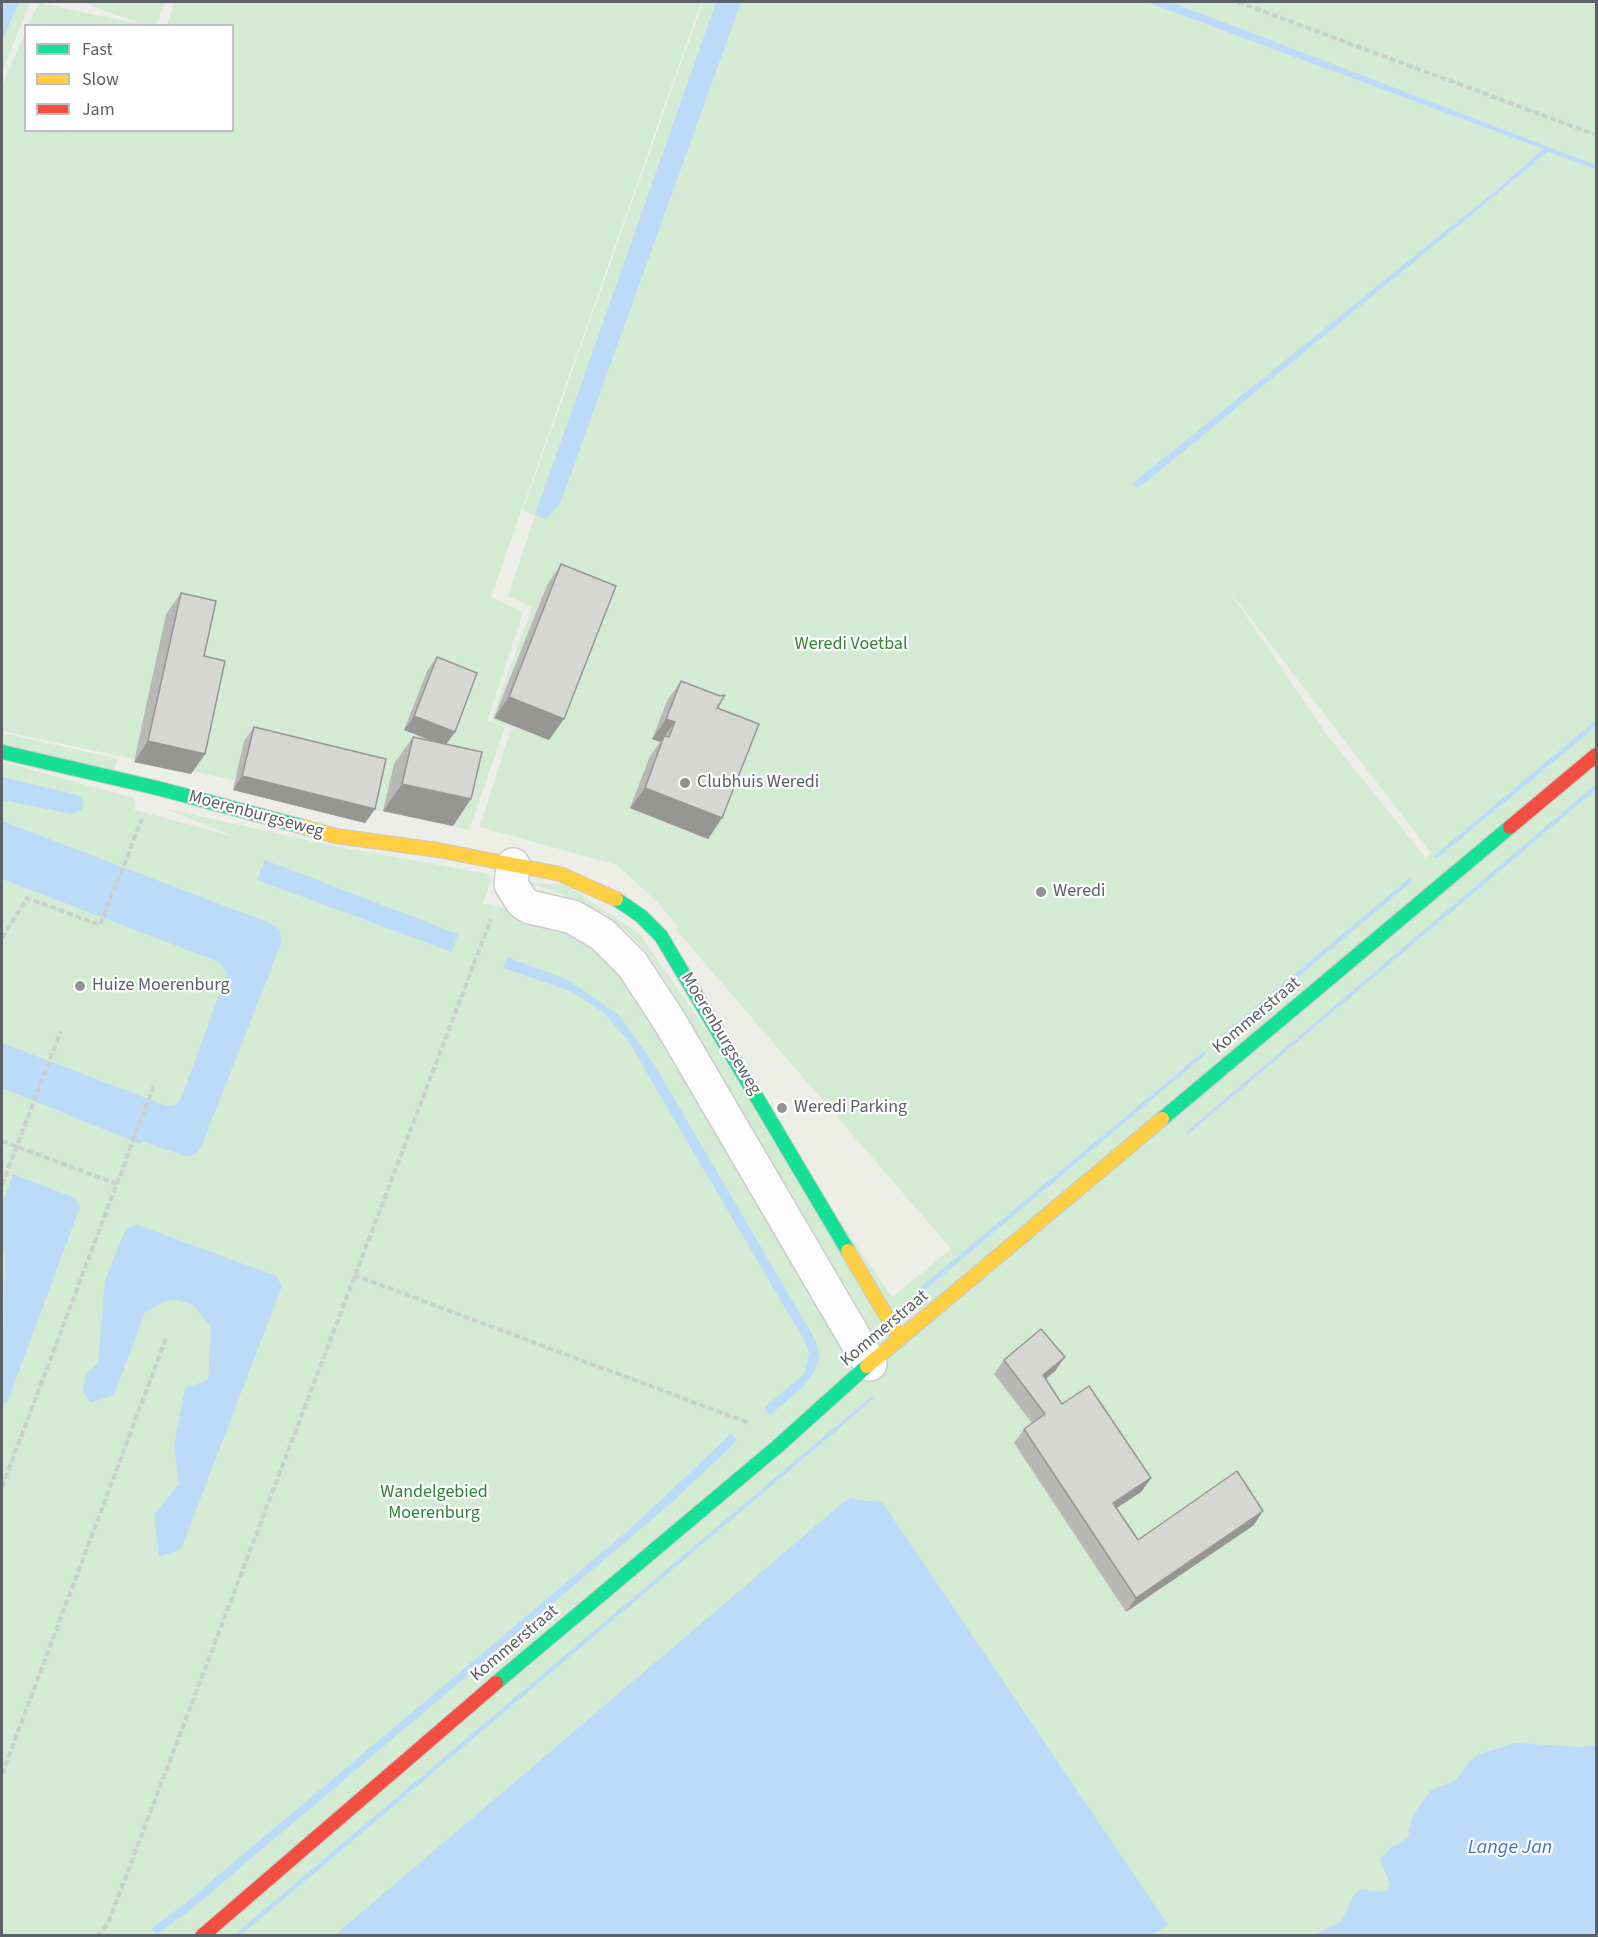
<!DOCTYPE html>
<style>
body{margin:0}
#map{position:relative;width:1598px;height:1937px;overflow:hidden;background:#edede8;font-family:"Source Sans 3",sans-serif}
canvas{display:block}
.frame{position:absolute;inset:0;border:3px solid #5c6067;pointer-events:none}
.legend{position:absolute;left:24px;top:24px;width:210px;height:108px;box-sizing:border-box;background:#fff;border:2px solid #bebfc2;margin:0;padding:8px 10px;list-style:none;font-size:18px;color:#5c6067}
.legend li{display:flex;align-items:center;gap:12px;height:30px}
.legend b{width:30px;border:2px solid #bebfc2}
</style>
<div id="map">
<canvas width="1598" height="1937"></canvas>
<div class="frame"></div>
<ul class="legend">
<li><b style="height:8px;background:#16e098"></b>Fast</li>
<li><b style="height:8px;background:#ffcf43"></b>Slow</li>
<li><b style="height:8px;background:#f24e42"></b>Jam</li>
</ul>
</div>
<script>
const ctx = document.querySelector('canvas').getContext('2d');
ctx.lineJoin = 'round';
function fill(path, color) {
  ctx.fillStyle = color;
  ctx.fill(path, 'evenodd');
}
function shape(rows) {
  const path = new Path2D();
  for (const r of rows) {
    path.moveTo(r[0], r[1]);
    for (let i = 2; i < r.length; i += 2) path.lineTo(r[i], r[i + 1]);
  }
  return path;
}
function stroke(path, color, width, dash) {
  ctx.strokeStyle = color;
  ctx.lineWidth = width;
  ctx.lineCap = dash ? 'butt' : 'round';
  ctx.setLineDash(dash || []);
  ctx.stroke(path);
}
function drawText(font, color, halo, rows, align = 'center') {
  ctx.font = font + ' "Source Sans 3",sans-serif';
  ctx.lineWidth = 4.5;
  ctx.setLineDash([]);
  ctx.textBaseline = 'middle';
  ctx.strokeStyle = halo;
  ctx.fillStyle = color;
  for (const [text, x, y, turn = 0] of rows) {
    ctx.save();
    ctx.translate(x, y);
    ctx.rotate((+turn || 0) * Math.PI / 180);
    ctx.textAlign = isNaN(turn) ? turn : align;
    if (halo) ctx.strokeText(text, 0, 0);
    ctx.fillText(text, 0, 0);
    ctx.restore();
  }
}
fill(shape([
 [19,2,30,2,2,73,2,42],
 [82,2,165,2,156,25,28,25,39,3,140,24],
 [174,2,701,2,491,597,523,612,487,721,505,727,469,830,2,731,2,86,25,32,26,130,232,130,232,26,167,25],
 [703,2,716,2,577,397,720,2,1146,2,1543,149,1342,321,1548,152,1560,151,1162,2,1596,2,1596,1935,2,1936,2,762,134,798,135,810,236,837,163,808,329,845,489,874,491,880,483,903,590,931,638,1002,728,1154,846,1309,855,1302,665,980,644,950,632,936,605,914,575,899,534,885,531,896,527,882,566,885,639,933,892,1297,951,1249,677,931,677,926,659,904,617,865,480,827,511,728,491,720,532,607,508,596,535,516,523,510],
 [1228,589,1431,853,1426,858,1327,735],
 [1201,1053,1205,1054,918,1295,917,1291],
 [2,733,118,759,114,771,2,743]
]), '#d4ebd3');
fill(shape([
 [2,2,19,2,2,42],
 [716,2,741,2,560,504,546,519,535,515],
 [1146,2,1171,2,1596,165,1596,169,1548,152,1141,486,1135,487,1133,483,1494,192,1543,149],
 [1596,720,1596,725,1586,735,1437,858,1434,856],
 [2,777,78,795,83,801,82,809,72,814,2,800],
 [1596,784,1596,790,1580,803,1188,1134,1186,1132,1218,1105],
 [2,821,272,924,280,930,281,944,201,1147,195,1155,185,1156,141,1141,140,1144,2,1088,2,1043,167,1106,175,1105,181,1099,227,973,219,962,2,879],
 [265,860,458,934,452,952,257,880],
 [1410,878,1412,881,1222,1041,1219,1037],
 [507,957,568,980,619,1015,655,1066,813,1336,818,1348,819,1360,814,1372,803,1387,770,1415,764,1408,805,1373,809,1352,804,1340,627,1039,603,1012,570,991,503,968],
 [1204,1051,1206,1054,918,1296,916,1291],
 [13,1174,75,1198,80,1207,7,1403,2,1404,5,1252,2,1251,2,1205],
 [138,1225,276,1276,282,1286,181,1549,159,1557,154,1515,179,1484,174,1446,185,1388,208,1380,211,1327,192,1304,170,1299,145,1312,114,1395,90,1403,83,1391,86,1374,98,1363,105,1281,124,1233,127,1228],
 [872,1396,874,1398,838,1429,265,1915,240,1935,234,1935],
 [732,1433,737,1441,670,1504,189,1911,156,1935,151,1929,183,1905,630,1529],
 [855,1497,855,1500,882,1502,1168,1925,1151,1936,335,1935,845,1501],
 [1515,1743,1582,1747,1596,1745,1596,1935,1314,1935,1342,1921,1353,1896,1361,1889,1382,1892,1387,1890,1390,1884,1380,1859,1390,1848,1408,1838,1412,1817,1430,1791,1456,1780,1469,1762,1479,1754]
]), '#bbdbf8');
const street = shape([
 [513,865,511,884,522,902,530,907,573,917,603,935,632,964,670,1022,870,1364]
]);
const fast = shape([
 [2,752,157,788,300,826],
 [616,899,641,916,661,936,848,1251],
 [1162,1119,1510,827],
 [496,1683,778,1446,867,1366]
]);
const slow = shape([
 [300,826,336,836,438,850,560,874,616,899],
 [848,1251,900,1339],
 [867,1366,1162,1119]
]);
const jam = shape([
 [1510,827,1596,755],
 [202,1936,496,1683]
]);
stroke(street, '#cacbca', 36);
stroke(fast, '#c9caca', 16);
stroke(slow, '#c9caca', 16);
stroke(jam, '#c9caca', 16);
stroke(shape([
 [1238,2,1596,135],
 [2,938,27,898,100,925,142,819],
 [2,1141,117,1184],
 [2,1185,61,1031],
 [354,1275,749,1423],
 [2,1487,155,1083],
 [2,1774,167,1336],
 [97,1936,108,1923,491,919]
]), '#cbcfcd', 4, [6, 3]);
stroke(street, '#fcfcfc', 33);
stroke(fast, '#16e098', 14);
stroke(slow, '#ffcf43', 14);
stroke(jam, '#f24e42', 14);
fill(shape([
 [561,564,549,740,494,718,547,585],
 [181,593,204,656,205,754,191,774,134,762,166,614],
 [437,657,446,744,453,826,383,811,394,764,413,737,435,742,404,730,427,671],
 [681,681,717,708,722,818,708,839,630,808,650,756,660,742,652,739,667,701],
 [254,727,375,809,365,823,233,790,244,741],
 [1065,1357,1055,1371,1046,1379,1062,1404,1151,1478,1141,1492,1116,1508,1138,1540,1254,1525,1126,1612,1014,1443,1024,1429,1032,1423,994,1374,1004,1360]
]), '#b8b8b5');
fill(shape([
 [509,697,564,719,549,740,494,718],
 [414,716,455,732,445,746,404,730],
 [666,719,675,722,660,742,652,739],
 [148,741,205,754,191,774,134,762],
 [242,776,375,809,365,823,233,790],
 [402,784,471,799,453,826,383,811],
 [645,788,722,818,708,839,630,808],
 [1065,1357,1055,1371,1033,1389,1043,1375],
 [1151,1478,1141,1492,1103,1517,1113,1503],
 [1263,1511,1254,1525,1126,1612,1136,1598]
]), '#969694');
const building = shape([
 [561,564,616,586,564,719,509,697,561,564],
 [181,593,216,601,204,656,225,661,205,754,148,741,181,593],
 [437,657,477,673,455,732,414,716,437,657],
 [681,681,720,696,725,695,717,708,759,724,722,818,645,788,664,736,669,737,675,722,666,719,681,681],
 [254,727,386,759,375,809,242,776,254,727],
 [413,737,482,752,471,799,402,784,413,737],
 [1041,1329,1065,1357,1043,1375,1062,1404,1089,1386,1151,1478,1113,1503,1138,1540,1237,1471,1263,1511,1136,1598,1024,1429,1045,1414,1004,1360,1041,1329]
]);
fill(building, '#d6d6d3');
stroke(building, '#969694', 1.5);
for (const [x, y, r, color] of [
 [685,783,6,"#8f9194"],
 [1041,892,6,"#8f9194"],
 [80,986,6,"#8f9194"],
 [782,1108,6,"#8f9194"]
]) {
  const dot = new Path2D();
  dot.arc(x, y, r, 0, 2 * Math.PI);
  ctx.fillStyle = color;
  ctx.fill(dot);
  stroke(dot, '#fff', 2);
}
drawText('18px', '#2e8437', '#fff', [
 ["Weredi Voetbal",851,645],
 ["Wandelgebied",434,1493],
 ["Moerenburg",434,1514]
]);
drawText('18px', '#5c6067', '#fff', [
 ["Clubhuis Weredi",697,783],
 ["Weredi",1053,892],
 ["Huize Moerenburg",92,986],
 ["Weredi Parking",794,1108]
], 'left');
drawText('18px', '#5c6067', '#fff', [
 ["Moerenburgseweg",256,815,15],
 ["Kommerstraat",1257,1016,-40],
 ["Moerenburgseweg",720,1034,59],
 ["Kommerstraat",885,1329,-40],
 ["Kommerstraat",515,1644,-40]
]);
drawText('italic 20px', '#3c76c4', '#fff', [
 ["Lange Jan",1510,1849]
]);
</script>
